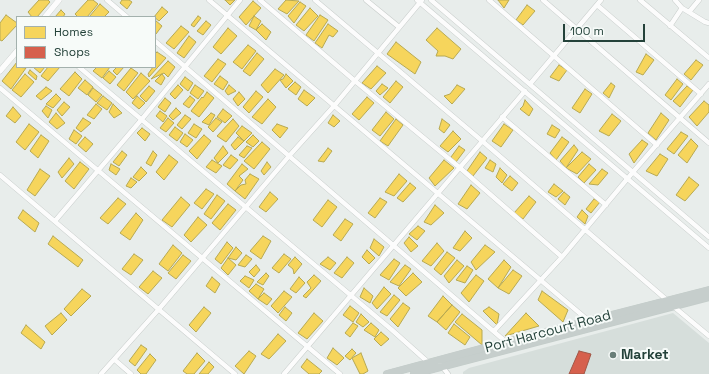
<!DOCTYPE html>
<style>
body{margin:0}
#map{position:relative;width:709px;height:374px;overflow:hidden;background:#e8edeb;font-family:"Space Grotesk",sans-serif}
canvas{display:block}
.legend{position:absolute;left:16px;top:16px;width:140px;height:52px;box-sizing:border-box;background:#f7fbf9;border:1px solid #a3b1ad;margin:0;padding:5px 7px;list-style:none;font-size:12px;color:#24423a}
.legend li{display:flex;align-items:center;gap:8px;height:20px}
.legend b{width:20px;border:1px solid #a3b1ad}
.scale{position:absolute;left:563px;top:24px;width:82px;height:18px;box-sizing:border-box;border:2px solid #24423a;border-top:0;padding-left:5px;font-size:12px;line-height:14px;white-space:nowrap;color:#24423a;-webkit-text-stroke:3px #f7fbf9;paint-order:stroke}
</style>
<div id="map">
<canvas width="709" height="374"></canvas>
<ul class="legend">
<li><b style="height:11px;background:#f6d55c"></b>Homes</li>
<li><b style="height:11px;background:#d6604d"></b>Shops</li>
</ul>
<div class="scale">100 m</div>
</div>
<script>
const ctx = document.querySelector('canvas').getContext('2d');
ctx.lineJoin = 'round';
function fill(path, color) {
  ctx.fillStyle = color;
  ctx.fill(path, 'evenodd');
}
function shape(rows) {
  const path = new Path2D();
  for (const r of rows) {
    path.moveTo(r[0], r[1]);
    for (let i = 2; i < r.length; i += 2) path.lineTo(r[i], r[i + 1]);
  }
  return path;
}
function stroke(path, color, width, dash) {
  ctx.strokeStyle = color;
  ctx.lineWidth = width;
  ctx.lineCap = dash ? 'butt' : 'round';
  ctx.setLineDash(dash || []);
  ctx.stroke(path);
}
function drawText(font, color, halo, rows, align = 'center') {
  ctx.font = font + ' "Space Grotesk",sans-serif';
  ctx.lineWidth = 4;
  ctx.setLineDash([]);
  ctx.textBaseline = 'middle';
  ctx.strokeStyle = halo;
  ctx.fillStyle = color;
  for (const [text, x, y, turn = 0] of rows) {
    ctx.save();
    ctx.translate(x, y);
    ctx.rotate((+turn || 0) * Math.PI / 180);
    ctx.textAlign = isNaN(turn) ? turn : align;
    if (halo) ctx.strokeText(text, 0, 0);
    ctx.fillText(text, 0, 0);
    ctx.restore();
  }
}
fill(shape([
 [673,313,709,343,709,374,463,374,463,372,469,368]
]), '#d6dedb');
const homes = shape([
 [39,0,48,0,50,2,37,17,32,17,28,12,39,0],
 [88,0,93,0,98,4,87,17,78,17,75,14,88,0],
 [122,0,129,0,132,2,127,9,120,3,122,0],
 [225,0,235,0,230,5,225,0],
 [286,0,299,1,287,14,278,9,286,0],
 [498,0,509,0,504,8,498,0],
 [253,1,261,8,246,25,239,17,253,1],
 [300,2,306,6,294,23,288,16,300,2],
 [100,4,109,12,104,17,89,17,100,4],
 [527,5,535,11,523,25,516,20,527,5],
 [162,7,168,12,159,21,154,17,162,7],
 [310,8,318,16,304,31,296,25,310,8],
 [61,10,65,14,63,17,55,17,61,10],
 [6,15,17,23,17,25,2,41,0,40,0,23,6,15],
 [320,15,328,20,314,41,306,35,320,15],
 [198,16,201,18,194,27,191,25,198,16],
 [254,16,261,21,256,30,249,26,254,16],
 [155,20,162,26,156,34,155,33,155,20],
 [206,21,211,25,203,35,197,31,206,21],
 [262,24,271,32,266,40,256,30,262,24],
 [328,24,338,31,333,37,329,35,322,48,315,43,328,24],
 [181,26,189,32,174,49,166,43,181,26],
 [228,28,237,36,221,54,213,47,228,28],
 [437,28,461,49,453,59,445,56,436,56,438,51,426,40,437,28],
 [189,36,196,42,184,58,177,53,189,36],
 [396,42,421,62,415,74,387,54,396,42],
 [248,45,256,51,242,69,233,62,248,45],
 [157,52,166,58,149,77,148,74,153,67,155,67,155,54,157,52],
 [257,53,264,59,250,76,243,71,257,53],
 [646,54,654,60,643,75,636,72,646,54],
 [218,59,226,64,212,82,204,76,218,59],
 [696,60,703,65,691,80,684,74,696,60],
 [168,61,175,67,168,77,164,73,151,79,168,61],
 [17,62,17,67,26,68,11,89,2,81,17,62],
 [559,65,567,70,559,81,550,77,559,65],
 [377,66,386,73,371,89,362,83,377,66],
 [33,67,45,67,40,73,33,67],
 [48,67,60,67,48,81,41,76,48,67],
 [97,67,110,67,102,78,93,71,97,67],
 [117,67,124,67,117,75,113,71,117,67],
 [131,68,138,73,124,91,117,85,131,68],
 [275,69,284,75,268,93,261,85,275,69],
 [30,70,37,76,36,80,28,73,30,70],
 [109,71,116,77,110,84,103,78,109,71],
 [75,72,82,79,69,96,60,89,75,72],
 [141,73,150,81,133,99,126,92,141,73],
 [25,74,34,82,21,97,12,90,25,74],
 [162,74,165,78,161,85,155,81,162,74],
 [286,74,293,81,286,88,280,80,283,79,286,74],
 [220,76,228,82,223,90,214,84,220,76],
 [185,77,193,83,188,91,180,84,185,77],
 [677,79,683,84,671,100,665,95,677,79],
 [85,80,93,87,87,95,78,88,85,80],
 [396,81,403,87,390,103,383,97,396,81],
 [295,82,301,87,296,95,288,89,295,82],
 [611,83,615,86,609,98,603,93,611,83],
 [382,84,388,88,380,95,376,91,382,84],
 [178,85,183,90,175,99,170,94,178,85],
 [195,85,204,91,198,99,190,93,195,85],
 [229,85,236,91,228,95,225,91,229,85],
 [457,85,465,89,452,104,444,96,450,94,457,85],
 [149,86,155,91,146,102,140,96,149,86],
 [687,86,693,90,680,107,673,101,687,86],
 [46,87,52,91,41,100,36,96,46,87],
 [93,88,102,95,96,102,88,95,93,88],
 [585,89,592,94,580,113,572,108,585,89],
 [304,90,315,98,307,106,298,99,304,90],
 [256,91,263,97,249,113,243,107,256,91],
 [207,92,214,98,199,117,191,111,202,97,203,98,207,92],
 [239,92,245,99,238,106,233,99,239,92],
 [56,94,61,99,53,108,46,104,56,94],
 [103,96,112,103,107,110,97,103,103,96],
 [137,96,145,103,139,109,132,103,137,96],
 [190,96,195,100,189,108,183,104,190,96],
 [367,97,374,103,359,120,352,114,367,97],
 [165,98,171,103,165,112,158,107,165,98],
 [268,99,276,107,262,124,252,117,268,99],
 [525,100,533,109,529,116,520,109,523,106,525,100],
 [704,101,709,105,709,112,697,126,689,117,704,101],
 [64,102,70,107,62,116,57,110,64,102],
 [96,104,102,109,94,119,87,115,96,104],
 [113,104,122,113,114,118,109,112,113,104],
 [46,106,52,110,48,118,42,111,46,106],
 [13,107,21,116,15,123,6,116,13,107],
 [176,108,181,113,173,120,169,116,176,108],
 [223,109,232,116,225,123,217,117,223,109],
 [160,111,167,116,163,122,156,116,160,111],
 [386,112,394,119,380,136,372,130,386,112],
 [56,113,65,123,57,129,49,122,56,113],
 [211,113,215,115,209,125,202,122,211,113],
 [661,113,669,120,656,140,648,133,661,113],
 [612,114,621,121,609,136,599,131,612,114],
 [185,115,191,119,182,129,177,125,185,115],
 [333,115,340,121,334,127,328,123,333,115],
 [83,118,91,123,81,132,76,128,83,118],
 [168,118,174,123,166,132,160,128,168,118],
 [216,118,222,122,213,132,208,127,216,118],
 [233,119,239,126,226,142,217,136,233,119],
 [396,119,403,125,388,146,380,141,396,119],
 [442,119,450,125,444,133,439,129,442,119],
 [29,124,39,132,25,150,16,142,29,124],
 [194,124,202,129,196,138,188,133,194,124],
 [277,124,288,128,280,138,272,130,277,124],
 [504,124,513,130,501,147,492,141,504,124],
 [552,125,560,130,555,138,547,134,552,125],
 [242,126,252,133,244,141,236,133,242,126],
 [175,127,183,133,177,141,169,135,175,127],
 [142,128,150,134,145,141,137,133,142,128],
 [74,130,82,136,76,144,69,139,74,130],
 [453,131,461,139,448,152,440,146,453,131],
 [681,132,688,136,674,154,667,149,681,132],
 [185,134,193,140,187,147,180,142,185,134],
 [41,135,49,141,38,158,30,151,41,135],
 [204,135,211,141,197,159,189,151,204,135],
 [253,135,259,141,253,147,246,142,253,135],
 [85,137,93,144,86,152,78,145,85,137],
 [238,137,244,141,235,150,231,145,238,137],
 [562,137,569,142,556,160,550,153,562,137],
 [691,139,698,146,687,163,678,155,691,139],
 [642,140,648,144,634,163,629,154,642,140],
 [262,142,270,149,254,169,244,161,262,142],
 [574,145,578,150,566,168,560,161,574,145],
 [223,146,228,153,218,163,214,158,223,146],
 [247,146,252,148,244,158,239,155,247,146],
 [459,146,465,150,456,162,451,157,459,146],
 [328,148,332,151,324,162,318,161,328,148],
 [122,151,127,155,119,166,113,162,122,151],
 [153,151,157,155,151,166,146,163,153,151],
 [480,152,487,158,473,176,467,171,480,152],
 [582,152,591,159,577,174,566,168,582,152],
 [660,154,668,159,657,176,646,171,660,154],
 [169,155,178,162,164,180,156,172,169,155],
 [231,155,238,160,230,169,223,165,231,155],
 [69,158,74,164,62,178,58,172,69,158],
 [212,160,222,166,216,173,206,167,212,160],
 [444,160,454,168,435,186,429,178,444,160],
 [490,160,496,164,493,172,485,168,490,160],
 [80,162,89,169,74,189,65,181,80,162],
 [267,162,271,167,264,175,261,171,267,162],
 [111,164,120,169,116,175,109,170,111,164],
 [242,164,248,169,239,176,243,180,235,191,227,184,242,164],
 [589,164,596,170,584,183,578,177,589,164],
 [141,167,147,173,139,181,133,177,141,167],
 [500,168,507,175,502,183,496,177,500,168],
 [40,169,50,176,35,196,27,190,40,169],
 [602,169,608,173,598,185,589,184,602,169],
 [250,174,259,179,245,199,235,191,241,185,246,184,245,180,250,174],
 [399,174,407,181,394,196,385,192,399,174],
 [510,176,518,183,512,191,503,184,510,176],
 [689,177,699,185,685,201,676,195,689,177],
 [131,178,137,182,131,188,126,186,131,178],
 [410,183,416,188,403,202,397,198,410,183],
 [554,184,563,191,556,197,548,192,554,184],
 [471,185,480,193,467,209,458,204,471,185],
 [206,189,214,194,202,209,194,203,206,189],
 [270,192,278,199,266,212,259,207,270,192],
 [564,192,570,197,565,205,558,199,564,192],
 [217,195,225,201,211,219,204,214,217,195],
 [529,196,536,202,523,219,514,213,529,196],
 [181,197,190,205,172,227,162,220,181,197],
 [118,198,126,204,108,224,100,218,118,198],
 [380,198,387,202,375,218,368,213,380,198],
 [594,199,600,202,591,213,586,209,594,199],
 [328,200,337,207,322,227,313,220,328,200],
 [228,204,236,210,220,230,212,223,228,204],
 [435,205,444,213,431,225,424,222,435,205],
 [23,210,39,223,35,232,18,218,23,210],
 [582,210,588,216,585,224,577,217,582,210],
 [136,213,143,220,130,240,120,233,136,213],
 [198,217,207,225,191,242,184,235,198,217],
 [345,219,353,224,341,241,333,235,345,219],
 [418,226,425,231,417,240,409,234,418,226],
 [465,231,472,238,460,251,453,248,465,231],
 [53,236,83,260,78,267,48,244,53,236],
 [263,236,271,241,261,259,250,251,263,236],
 [409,237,418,246,411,252,404,243,409,237],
 [374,239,384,247,379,256,370,248,374,239],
 [227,242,233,248,221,264,215,259,227,242],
 [437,243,444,251,431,266,422,261,437,243],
 [173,245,182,253,168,271,159,264,173,245],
 [485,245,495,252,476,270,471,262,485,245],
 [236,247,242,253,236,260,228,258,236,247],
 [367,250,375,258,369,264,362,257,367,250],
 [447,252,455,258,441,275,434,269,447,252],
 [134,254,143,260,131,275,122,269,134,254],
 [284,254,291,259,279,273,272,268,284,254],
 [183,255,191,261,176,279,168,273,183,255],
 [246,255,252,259,245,267,238,265,246,255],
 [295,257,302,264,294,274,293,269,288,265,295,257],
 [328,257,336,263,330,270,320,264,328,257],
 [347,257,354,263,342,278,334,273,347,257],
 [228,258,236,265,228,275,221,268,228,258],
 [394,259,400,263,389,280,380,275,394,259],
 [457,260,464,266,449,283,444,276,457,260],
 [504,260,511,267,498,288,488,279,504,260],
 [256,265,260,270,254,277,249,272,256,265],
 [405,265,411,269,399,286,390,282,405,265],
 [467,266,473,270,465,283,456,280,467,266],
 [513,270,522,276,509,294,498,288,513,270],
 [153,271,162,278,148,294,139,287,153,271],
 [266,273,269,276,263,285,257,282,266,273],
 [413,273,422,282,406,296,398,288,413,273],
 [314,275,321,281,306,298,303,296,311,288,307,282,314,275],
 [476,275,484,281,469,302,461,293,476,275],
 [245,276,254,280,249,288,240,281,245,276],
 [212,277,220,284,215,293,206,286,212,277],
 [299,277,305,283,296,293,290,289,299,277],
 [256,284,264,289,258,299,249,291,256,284],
 [384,287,391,294,377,309,372,303,384,287],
 [364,288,373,296,370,303,360,297,364,288],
 [82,289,91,296,71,316,64,309,82,289],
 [284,291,292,297,278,313,271,306,284,291],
 [542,291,568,310,563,322,538,300,542,291],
 [264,293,272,299,267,305,258,299,264,293],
 [394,295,400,300,387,316,380,312,394,295],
 [443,296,452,305,437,322,428,316,443,296],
 [403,303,410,308,398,327,390,319,403,303],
 [452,305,460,312,446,330,437,322,452,305],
 [350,306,359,313,353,322,343,315,350,306],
 [204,307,211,313,196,332,189,325,204,307],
 [285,307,292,313,286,321,279,315,285,307],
 [489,307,499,314,497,325,483,311,489,307],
 [61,313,67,320,52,335,45,326,61,313],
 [314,313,323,321,307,339,298,333,314,313],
 [526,313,539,326,505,336,526,313],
 [361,314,369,322,363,327,356,322,361,314],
 [462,314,482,330,482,345,455,322,462,314],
 [353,323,358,326,350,337,345,333,353,323],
 [371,323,379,330,375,337,364,330,371,323],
 [454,324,470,337,465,345,448,333,454,324],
 [26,325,45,342,41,349,21,333,26,325],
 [381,332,389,339,381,346,374,339,381,332],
 [278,334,286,341,269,359,261,354,278,334],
 [141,345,147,349,135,366,129,361,141,345],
 [333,348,344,358,337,365,327,358,333,348],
 [352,349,356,353,350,360,345,356,352,349],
 [249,351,256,356,244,374,235,366,249,351],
 [197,353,205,361,194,374,187,374,183,371,197,353],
 [361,353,368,371,363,374,360,374,352,358,361,353],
 [150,354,156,360,146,374,141,374,137,370,150,354],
 [307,359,322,371,319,374,309,374,301,367,307,359],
 [209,362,214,367,208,374,199,374,209,362]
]);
fill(homes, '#f6d55c');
stroke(homes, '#b7a952', 1);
const shops = shape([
 [579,351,591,354,584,374,569,374,579,351]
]);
fill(shops, '#d6604d');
stroke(shops, '#a15747', 1);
const minor = shape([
 [107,0,127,17],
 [209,0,589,321],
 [260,0,355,81,459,167,562,257],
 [315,0,481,140,668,301],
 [366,0,399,27],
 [417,0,709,248],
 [431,0,709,237],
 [489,0,657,145],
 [543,0,709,143],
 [640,0,709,58],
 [675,0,682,8,705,22,709,23],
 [597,5,701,94],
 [689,12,699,0],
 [670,26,682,8],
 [155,41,506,342],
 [79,67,392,330,429,363],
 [530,84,601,0],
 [0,88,340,374],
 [502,117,606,205],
 [0,175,235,374],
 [55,221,142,119,240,0],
 [673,306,709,336],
 [494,331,562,257,633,172,709,84],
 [115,360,131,374],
 [438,361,448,374],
 [101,374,159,309,290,155,334,106,422,0],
 [284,374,525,91]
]);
const tertiary = shape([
 [45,17,59,0],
 [0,71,17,51]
]);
const trunk = shape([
 [387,374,506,342,709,290],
 [414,374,709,297]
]);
stroke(minor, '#c5cac8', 5.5);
stroke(tertiary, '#c5cac8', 6);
stroke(trunk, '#c3ccc9', 8);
stroke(minor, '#fcfcfc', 4.5);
stroke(tertiary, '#fcfcfc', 5.5);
stroke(trunk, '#c6cecc', 7);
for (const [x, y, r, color] of [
 [613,355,4,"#697e78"]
]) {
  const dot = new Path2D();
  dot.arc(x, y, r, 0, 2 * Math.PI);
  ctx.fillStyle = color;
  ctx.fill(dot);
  stroke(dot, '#f7fbf9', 1.5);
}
drawText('14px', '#24423a', '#f7fbf9', [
 ["Port Harcourt Road",548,332,-15]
]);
drawText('bold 14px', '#24423a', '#f7fbf9', [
 ["Market",621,355]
], 'left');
</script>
